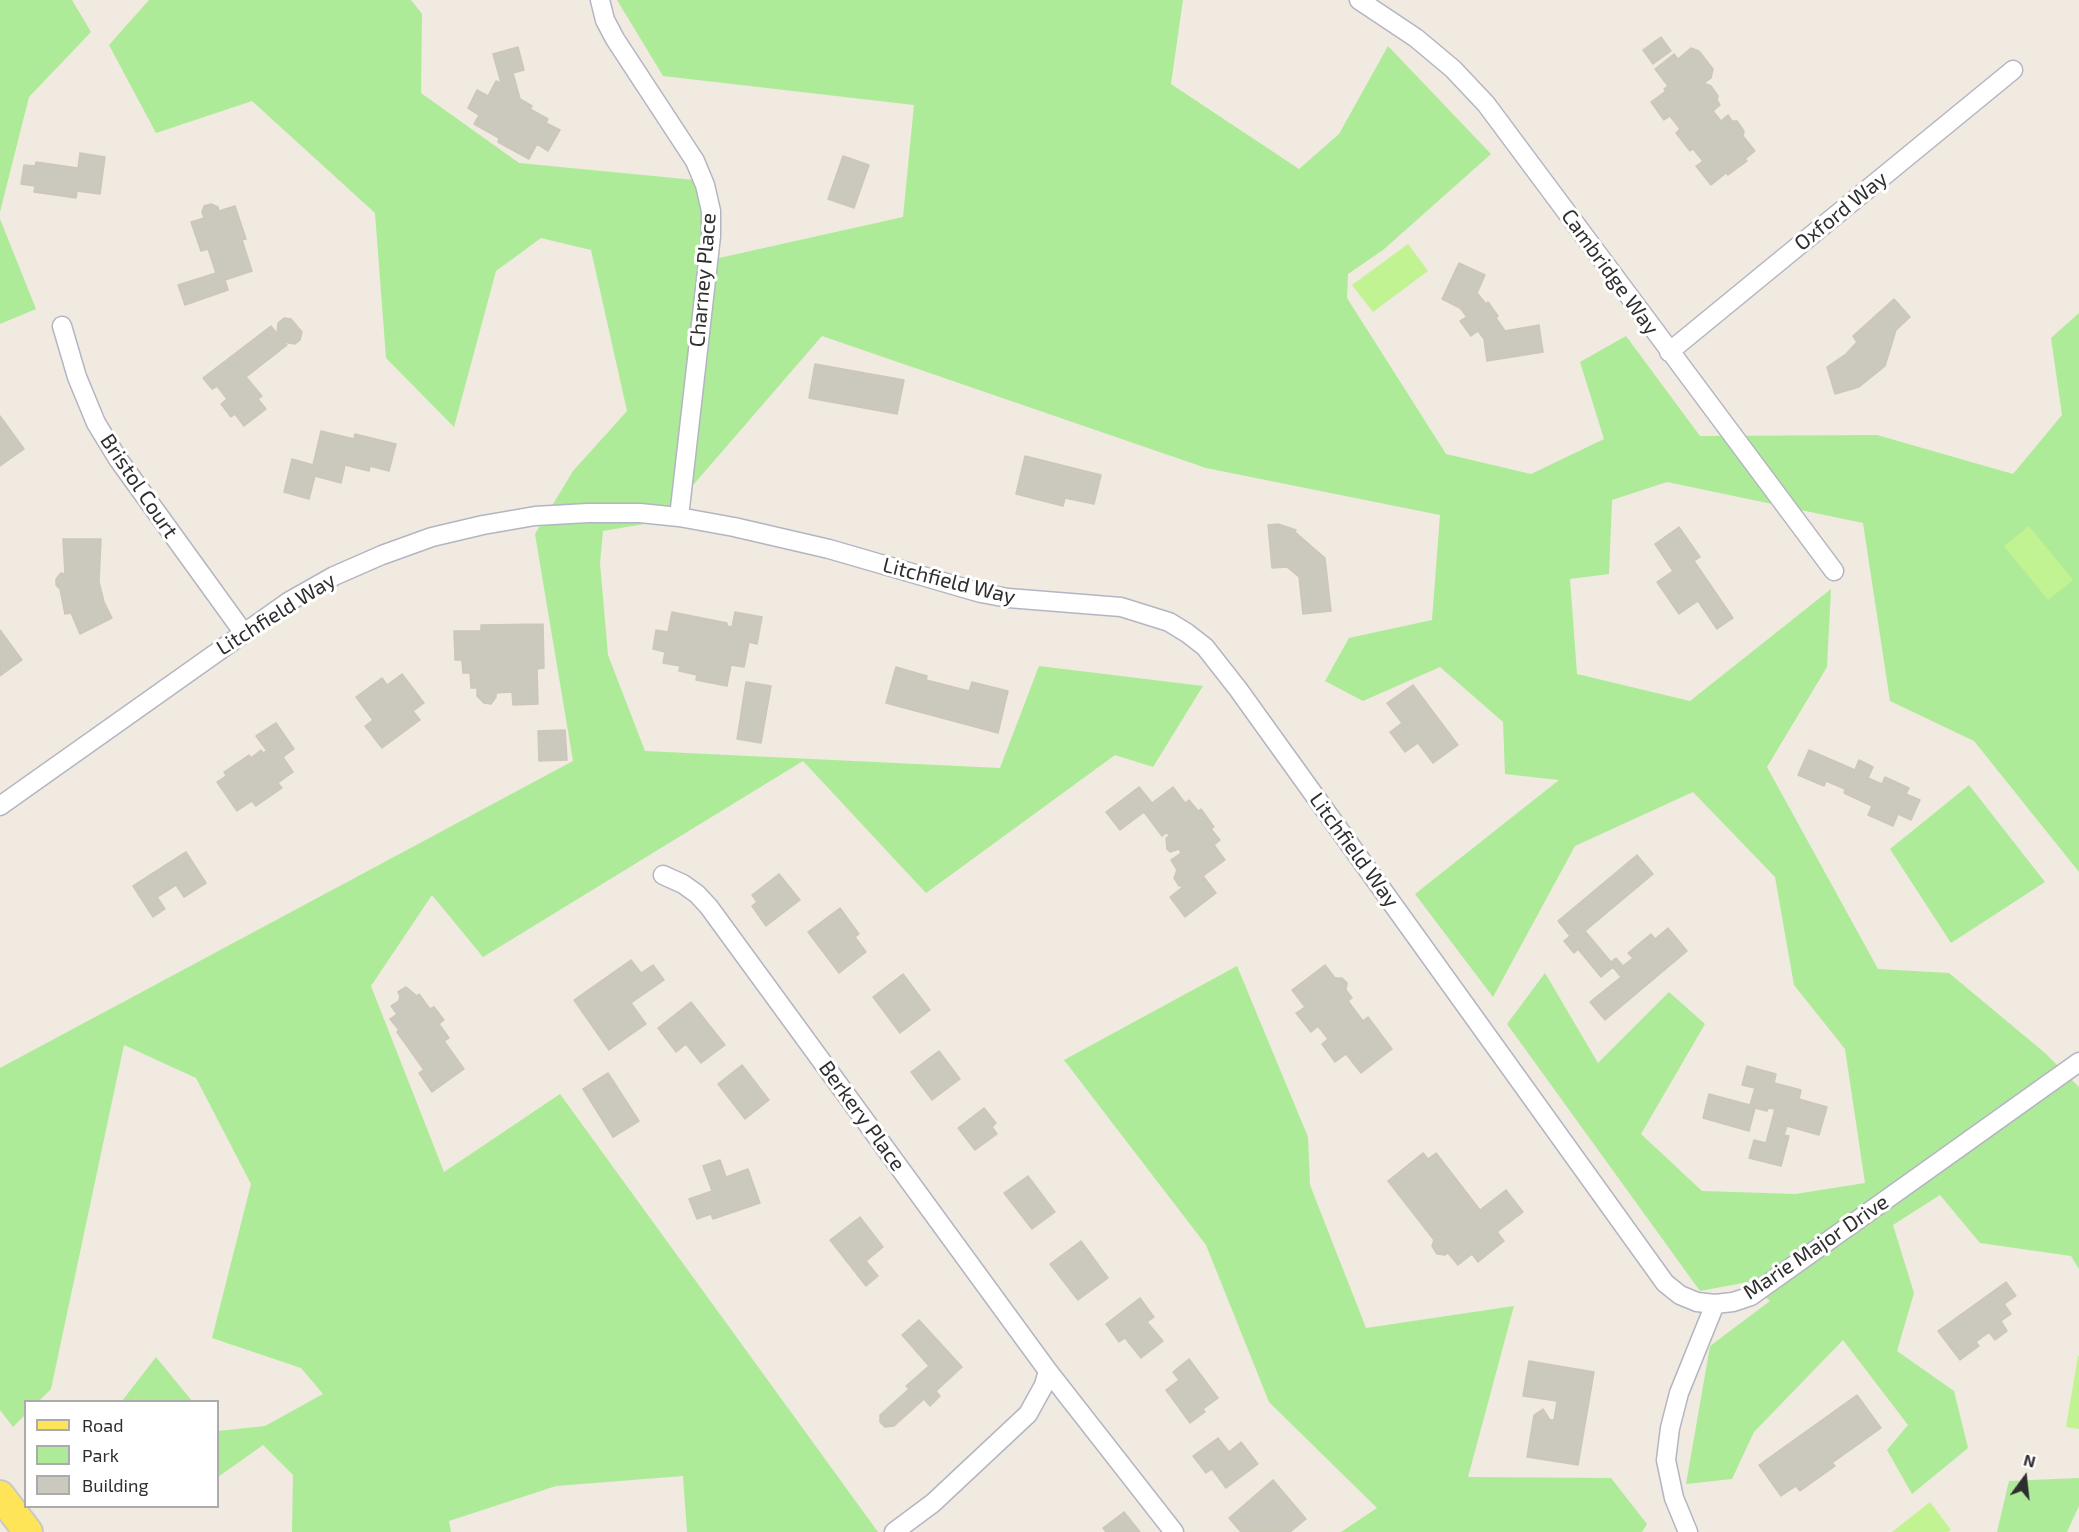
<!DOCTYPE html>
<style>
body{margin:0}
#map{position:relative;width:2079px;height:1532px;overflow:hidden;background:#f0eae0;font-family:"Exo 2",sans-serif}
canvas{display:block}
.legend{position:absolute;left:24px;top:1400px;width:195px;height:108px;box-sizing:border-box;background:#fff;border:2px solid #ababab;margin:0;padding:8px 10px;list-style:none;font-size:18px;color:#2e2e2e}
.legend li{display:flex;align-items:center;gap:12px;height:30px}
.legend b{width:30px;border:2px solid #ababab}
.north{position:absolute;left:1995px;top:1448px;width:60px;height:60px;-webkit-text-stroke:4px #fff;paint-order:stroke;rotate:15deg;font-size:16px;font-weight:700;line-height:24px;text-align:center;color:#2e2e2e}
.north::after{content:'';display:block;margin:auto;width:21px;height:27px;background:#2e2e2e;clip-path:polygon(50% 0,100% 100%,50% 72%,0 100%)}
</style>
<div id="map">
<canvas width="2079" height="1532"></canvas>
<ul class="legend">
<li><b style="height:8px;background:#fee557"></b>Road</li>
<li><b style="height:16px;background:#adeb98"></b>Park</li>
<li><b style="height:16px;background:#cbc8be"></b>Building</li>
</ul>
<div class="north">N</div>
</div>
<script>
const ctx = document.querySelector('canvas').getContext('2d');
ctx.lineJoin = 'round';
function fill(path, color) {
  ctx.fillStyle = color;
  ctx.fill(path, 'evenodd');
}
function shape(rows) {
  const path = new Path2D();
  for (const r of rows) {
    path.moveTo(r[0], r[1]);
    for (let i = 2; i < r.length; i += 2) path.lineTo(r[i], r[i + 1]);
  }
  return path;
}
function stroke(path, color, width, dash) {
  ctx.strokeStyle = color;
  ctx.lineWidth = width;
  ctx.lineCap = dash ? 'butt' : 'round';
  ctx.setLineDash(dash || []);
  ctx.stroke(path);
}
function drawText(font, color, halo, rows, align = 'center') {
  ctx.font = font + ' "Exo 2",sans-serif';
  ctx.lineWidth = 6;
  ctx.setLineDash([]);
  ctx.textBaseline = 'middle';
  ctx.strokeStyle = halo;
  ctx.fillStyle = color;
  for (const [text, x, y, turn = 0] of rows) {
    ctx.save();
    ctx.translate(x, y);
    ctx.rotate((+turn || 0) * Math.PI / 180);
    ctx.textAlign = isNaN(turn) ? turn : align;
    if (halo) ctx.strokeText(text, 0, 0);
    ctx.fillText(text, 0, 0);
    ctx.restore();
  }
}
fill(shape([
 [0,0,72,0,91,32,29,97,0,212],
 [149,0,411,0,422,14,421,93,519,163,705,181,710,260,903,217,914,105,663,76,617,0,1183,0,1171,84,1299,169,1339,134,1388,46,1491,154,1383,250,1348,274,1347,298,1446,454,1531,474,1604,439,1580,362,1626,336,1700,436,1877,435,2013,474,2062,415,2051,338,2079,313,2079,872,1974,741,1890,701,1863,523,1667,482,1612,500,1609,574,1570,579,1577,674,1690,701,1831,589,1827,667,1767,767,1878,969,1949,973,2045,1053,2079,1087,2079,1269,2071,1256,1980,1243,1940,1195,1893,1225,1914,1293,1897,1351,1954,1391,1968,1448,1912,1494,1887,1450,1908,1425,1843,1340,1754,1432,1732,1479,1686,1484,1710,1346,1770,1301,1748,1282,1700,1291,1507,1024,1545,973,1598,1063,1669,992,1705,1024,1641,1134,1702,1191,1795,1194,1865,1183,1845,1049,1794,985,1775,877,1693,792,1575,846,1493,997,1415,894,1559,780,1505,774,1503,722,1440,667,1363,701,1325,681,1349,638,1432,620,1440,515,1206,468,822,336,662,521,603,531,600,563,608,655,645,751,1000,768,1039,666,1203,686,1153,767,1115,755,926,893,803,761,483,957,432,895,371,986,444,1172,560,1094,878,1532,687,1532,683,1476,556,1486,449,1521,451,1532,292,1532,293,1475,263,1445,218,1477,218,1431,265,1426,323,1394,301,1368,212,1338,251,1184,196,1078,124,1045,51,1389,39,1401,26,1402,25,1415,13,1427,0,1410,0,1068,573,761,535,534,573,471,627,411,591,250,541,238,496,271,454,427,386,358,375,213,252,101,156,133,109,45],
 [0,219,36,309,0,324],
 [1969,785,2045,882,1951,943,1890,849],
 [1237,966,1308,1137,1310,1185,1366,1328,1514,1306,1468,1477,1611,1478,1647,1524,1642,1532,1341,1532,1377,1508,1269,1402,1206,1245,1064,1060],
 [156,1357,192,1401,122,1401],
 [2079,1478,2079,1506,2067,1532,1997,1532,2009,1481]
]), '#adeb98');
fill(shape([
 [1408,244,1428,271,1373,312,1352,285],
 [2029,526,2073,580,2048,600,2004,546],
 [2078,1356,2079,1356,2079,1429,2066,1427],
 [1930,1502,1951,1530,1948,1532,1892,1532]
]), '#c2f393');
const building = shape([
 [1661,37,1671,51,1653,64,1643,50,1661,37],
 [518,47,524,70,513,73,520,99,532,106,530,109,548,119,546,123,560,130,548,151,537,144,529,159,498,142,499,138,474,124,479,115,468,108,477,90,488,96,496,81,501,83,493,54,518,47],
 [1691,48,1699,51,1713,69,1711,78,1704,83,1711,86,1718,96,1717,100,1720,105,1713,111,1721,121,1728,115,1732,121,1737,121,1744,131,1743,136,1755,151,1745,159,1747,161,1728,175,1726,173,1711,185,1696,166,1703,161,1693,149,1690,151,1676,133,1680,129,1670,116,1664,120,1651,102,1666,91,1664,89,1668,86,1655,69,1674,54,1678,59,1691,48],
 [80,153,105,157,100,194,77,191,76,198,34,192,35,186,21,184,24,165,35,166,36,162,78,168,80,153],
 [843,156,869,165,854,208,828,199,843,156],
 [211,204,218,207,219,211,235,206,246,239,242,240,252,271,225,280,228,290,185,305,178,285,216,273,208,249,201,251,191,222,204,218,202,212,204,206,211,204],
 [1459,263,1485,275,1477,293,1486,304,1488,302,1498,316,1496,318,1505,331,1539,325,1543,352,1487,361,1484,339,1478,331,1471,336,1460,321,1467,317,1460,308,1442,299,1459,263],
 [1894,299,1910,317,1896,330,1885,366,1859,387,1835,394,1827,367,1846,354,1857,342,1853,336,1894,299],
 [284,318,291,319,302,332,300,340,295,344,283,342,287,345,246,377,262,396,258,399,266,409,244,426,235,414,231,417,221,404,227,399,217,386,212,389,203,378,271,326,277,334,278,323,284,318],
 [815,364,904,380,897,414,809,398,815,364],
 [0,416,24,449,0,466,0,416],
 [321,431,354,439,355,434,396,444,389,471,370,466,369,471,345,465,341,483,315,476,309,499,284,492,292,459,313,465,321,431],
 [1025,456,1101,475,1094,504,1065,498,1063,506,1016,494,1025,456],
 [1278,524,1296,530,1295,532,1325,558,1331,611,1303,614,1299,577,1287,567,1272,568,1268,525,1278,524],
 [1679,527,1700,557,1694,561,1733,618,1717,629,1698,601,1679,614,1657,582,1673,571,1655,544,1679,527],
 [63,539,101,539,99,582,104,602,112,618,80,634,71,613,65,614,60,589,56,585,56,579,61,573,65,574,63,539],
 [672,612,727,623,727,626,732,627,735,612,762,617,757,644,749,642,744,667,731,665,727,686,696,680,697,675,679,671,680,666,663,663,665,652,653,649,656,630,668,632,672,612],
 [543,624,544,668,537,669,538,704,513,705,512,692,496,693,496,697,491,704,484,703,477,696,477,688,471,688,470,673,463,673,462,660,455,660,454,631,481,631,481,625,543,624],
 [0,630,22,660,0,676,0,630],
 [896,667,927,676,926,680,969,691,972,682,1008,691,998,733,886,703,896,667],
 [402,674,424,703,413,711,420,720,382,748,365,726,373,720,356,697,382,678,387,685,402,674],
 [746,682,771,686,761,743,737,739,746,682],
 [1413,685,1458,745,1433,763,1418,743,1405,752,1390,732,1402,723,1387,703,1413,685],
 [276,723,294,749,283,757,293,772,278,783,282,788,256,806,252,801,237,811,217,782,226,776,224,772,249,755,251,758,261,750,263,753,267,751,256,736,276,723],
 [565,730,567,760,539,761,538,731,565,730],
 [1809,750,1855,770,1859,760,1873,767,1868,778,1882,784,1885,777,1909,788,1906,794,1920,800,1911,820,1898,814,1893,826,1868,815,1872,806,1844,793,1845,789,1826,781,1824,786,1798,775,1809,750],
 [1139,787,1152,803,1173,787,1185,803,1189,800,1198,811,1201,809,1214,827,1211,829,1220,840,1214,845,1225,860,1203,876,1216,893,1185,917,1170,897,1184,886,1179,886,1174,878,1177,870,1171,860,1181,853,1179,849,1170,852,1167,849,1166,838,1169,836,1167,832,1162,836,1144,812,1120,830,1106,812,1139,787],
 [186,852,206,883,184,897,176,885,157,897,165,909,153,917,133,886,186,852],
 [1637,855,1653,874,1585,931,1611,962,1616,958,1623,966,1633,958,1628,953,1651,934,1655,939,1668,928,1687,951,1605,1020,1590,1002,1621,977,1613,967,1601,977,1578,949,1574,953,1564,941,1570,936,1558,921,1637,855],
 [779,874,800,900,766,926,752,906,757,902,752,895,779,874],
 [840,908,859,934,855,937,866,952,839,973,808,932,840,908],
 [631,960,641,973,653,965,664,980,631,1003,646,1024,609,1050,574,1000,631,960],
 [1325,965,1335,978,1342,978,1347,983,1346,990,1352,998,1348,1001,1363,1021,1368,1017,1392,1049,1361,1073,1346,1054,1335,1062,1322,1044,1328,1039,1318,1026,1311,1032,1296,1013,1305,1007,1292,990,1325,965],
 [903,974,930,1010,900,1033,873,997,903,974],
 [406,987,417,996,419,994,430,1009,434,1007,444,1020,439,1024,449,1038,444,1041,464,1069,432,1092,419,1073,424,1070,397,1032,399,1030,390,1019,397,1014,391,1006,399,1001,400,996,398,992,406,987],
 [691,1002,725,1045,701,1063,686,1044,676,1052,658,1028,691,1002],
 [939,1051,960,1079,932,1100,911,1072,939,1051],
 [742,1065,769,1100,745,1119,718,1084,742,1065],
 [1747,1066,1776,1074,1774,1083,1801,1090,1799,1099,1827,1107,1819,1135,1787,1126,1784,1135,1789,1136,1781,1166,1749,1158,1754,1140,1766,1143,1775,1109,1768,1108,1767,1111,1755,1108,1749,1131,1703,1118,1709,1094,1750,1105,1755,1088,1742,1085,1747,1066],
 [608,1073,639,1121,613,1137,583,1089,608,1073],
 [984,1108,996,1123,992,1127,997,1134,975,1150,958,1128,984,1108],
 [1423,1153,1428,1159,1436,1153,1480,1210,1506,1190,1523,1212,1497,1232,1504,1241,1478,1262,1472,1254,1458,1265,1448,1253,1445,1255,1437,1254,1432,1246,1434,1240,1388,1181,1423,1153],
 [720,1160,726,1177,748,1169,760,1203,713,1219,711,1214,697,1219,689,1199,712,1191,703,1166,720,1160],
 [1028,1176,1055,1212,1032,1229,1004,1193,1028,1176],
 [860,1217,883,1247,866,1261,878,1276,866,1286,830,1240,860,1217],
 [1081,1241,1108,1278,1078,1300,1050,1264,1081,1241],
 [2006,1282,2016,1296,2004,1304,2011,1314,2001,1321,2007,1331,1995,1340,1989,1332,1976,1342,1979,1346,1960,1360,1938,1331,2006,1282],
 [1140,1298,1154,1317,1147,1322,1163,1341,1141,1358,1125,1338,1119,1342,1106,1324,1140,1298],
 [919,1320,962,1367,936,1391,940,1396,930,1406,924,1399,894,1426,885,1427,880,1422,880,1415,909,1389,906,1386,929,1366,902,1335,919,1320],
 [1189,1359,1218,1398,1203,1409,1205,1412,1190,1423,1166,1390,1179,1380,1173,1372,1189,1359],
 [1529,1361,1594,1372,1578,1465,1527,1457,1534,1415,1543,1409,1550,1420,1554,1420,1557,1401,1523,1396,1529,1361],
 [1857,1395,1881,1428,1832,1463,1835,1466,1800,1491,1796,1486,1781,1496,1759,1465,1857,1395],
 [1218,1438,1229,1452,1241,1442,1258,1464,1226,1488,1212,1469,1206,1473,1193,1456,1218,1438],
 [1273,1480,1306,1519,1290,1532,1241,1532,1229,1518,1273,1480],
 [1124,1512,1140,1532,1106,1532,1103,1528,1124,1512]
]);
fill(building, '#cbc8be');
stroke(building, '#ccc7b9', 1.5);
const minor = shape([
 [600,0,605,20,615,39,695,161,705,185,711,211,711,236,679,517],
 [1359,0,1416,38,1453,69,1486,104,1834,571],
 [62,326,77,377,96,423,118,459,243,632],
 [1669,352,2013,70],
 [0,806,288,602,334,576,382,555,432,537,483,525,535,516,588,513,640,513,679,517,734,527,829,549,981,593,1008,598,1121,607,1169,622,1187,633,1205,647,1238,689,1665,1283,1680,1295,1697,1302,1715,1304,1733,1302,1751,1296,2079,1062],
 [663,875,683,884,697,894,709,907,1048,1371,1044,1385,1028,1414,933,1503,894,1532],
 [1048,1371,1174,1532],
 [1688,1532,1674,1498,1666,1460,1670,1428,1679,1393,1715,1304]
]);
const primary = shape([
 [0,1495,28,1532]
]);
stroke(minor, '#b4b5c2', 21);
stroke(primary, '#c9c9c9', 32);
stroke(minor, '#fff', 18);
stroke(primary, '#fee557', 28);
drawText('21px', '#2e2e2e', '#fff', [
 ["Oxford Way",1841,211,-39],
 ["Cambridge Way",1610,272,54],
 ["Charney Place",703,280,-85],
 ["Bristol Court",139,486,56],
 ["Litchfield Way",949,581,14],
 ["Litchfield Way",276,614,-32],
 ["Litchfield Way",1354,850,54],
 ["Berkery Place",862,1116,54],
 ["Marie Major Drive",1816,1247,-34]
]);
</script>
